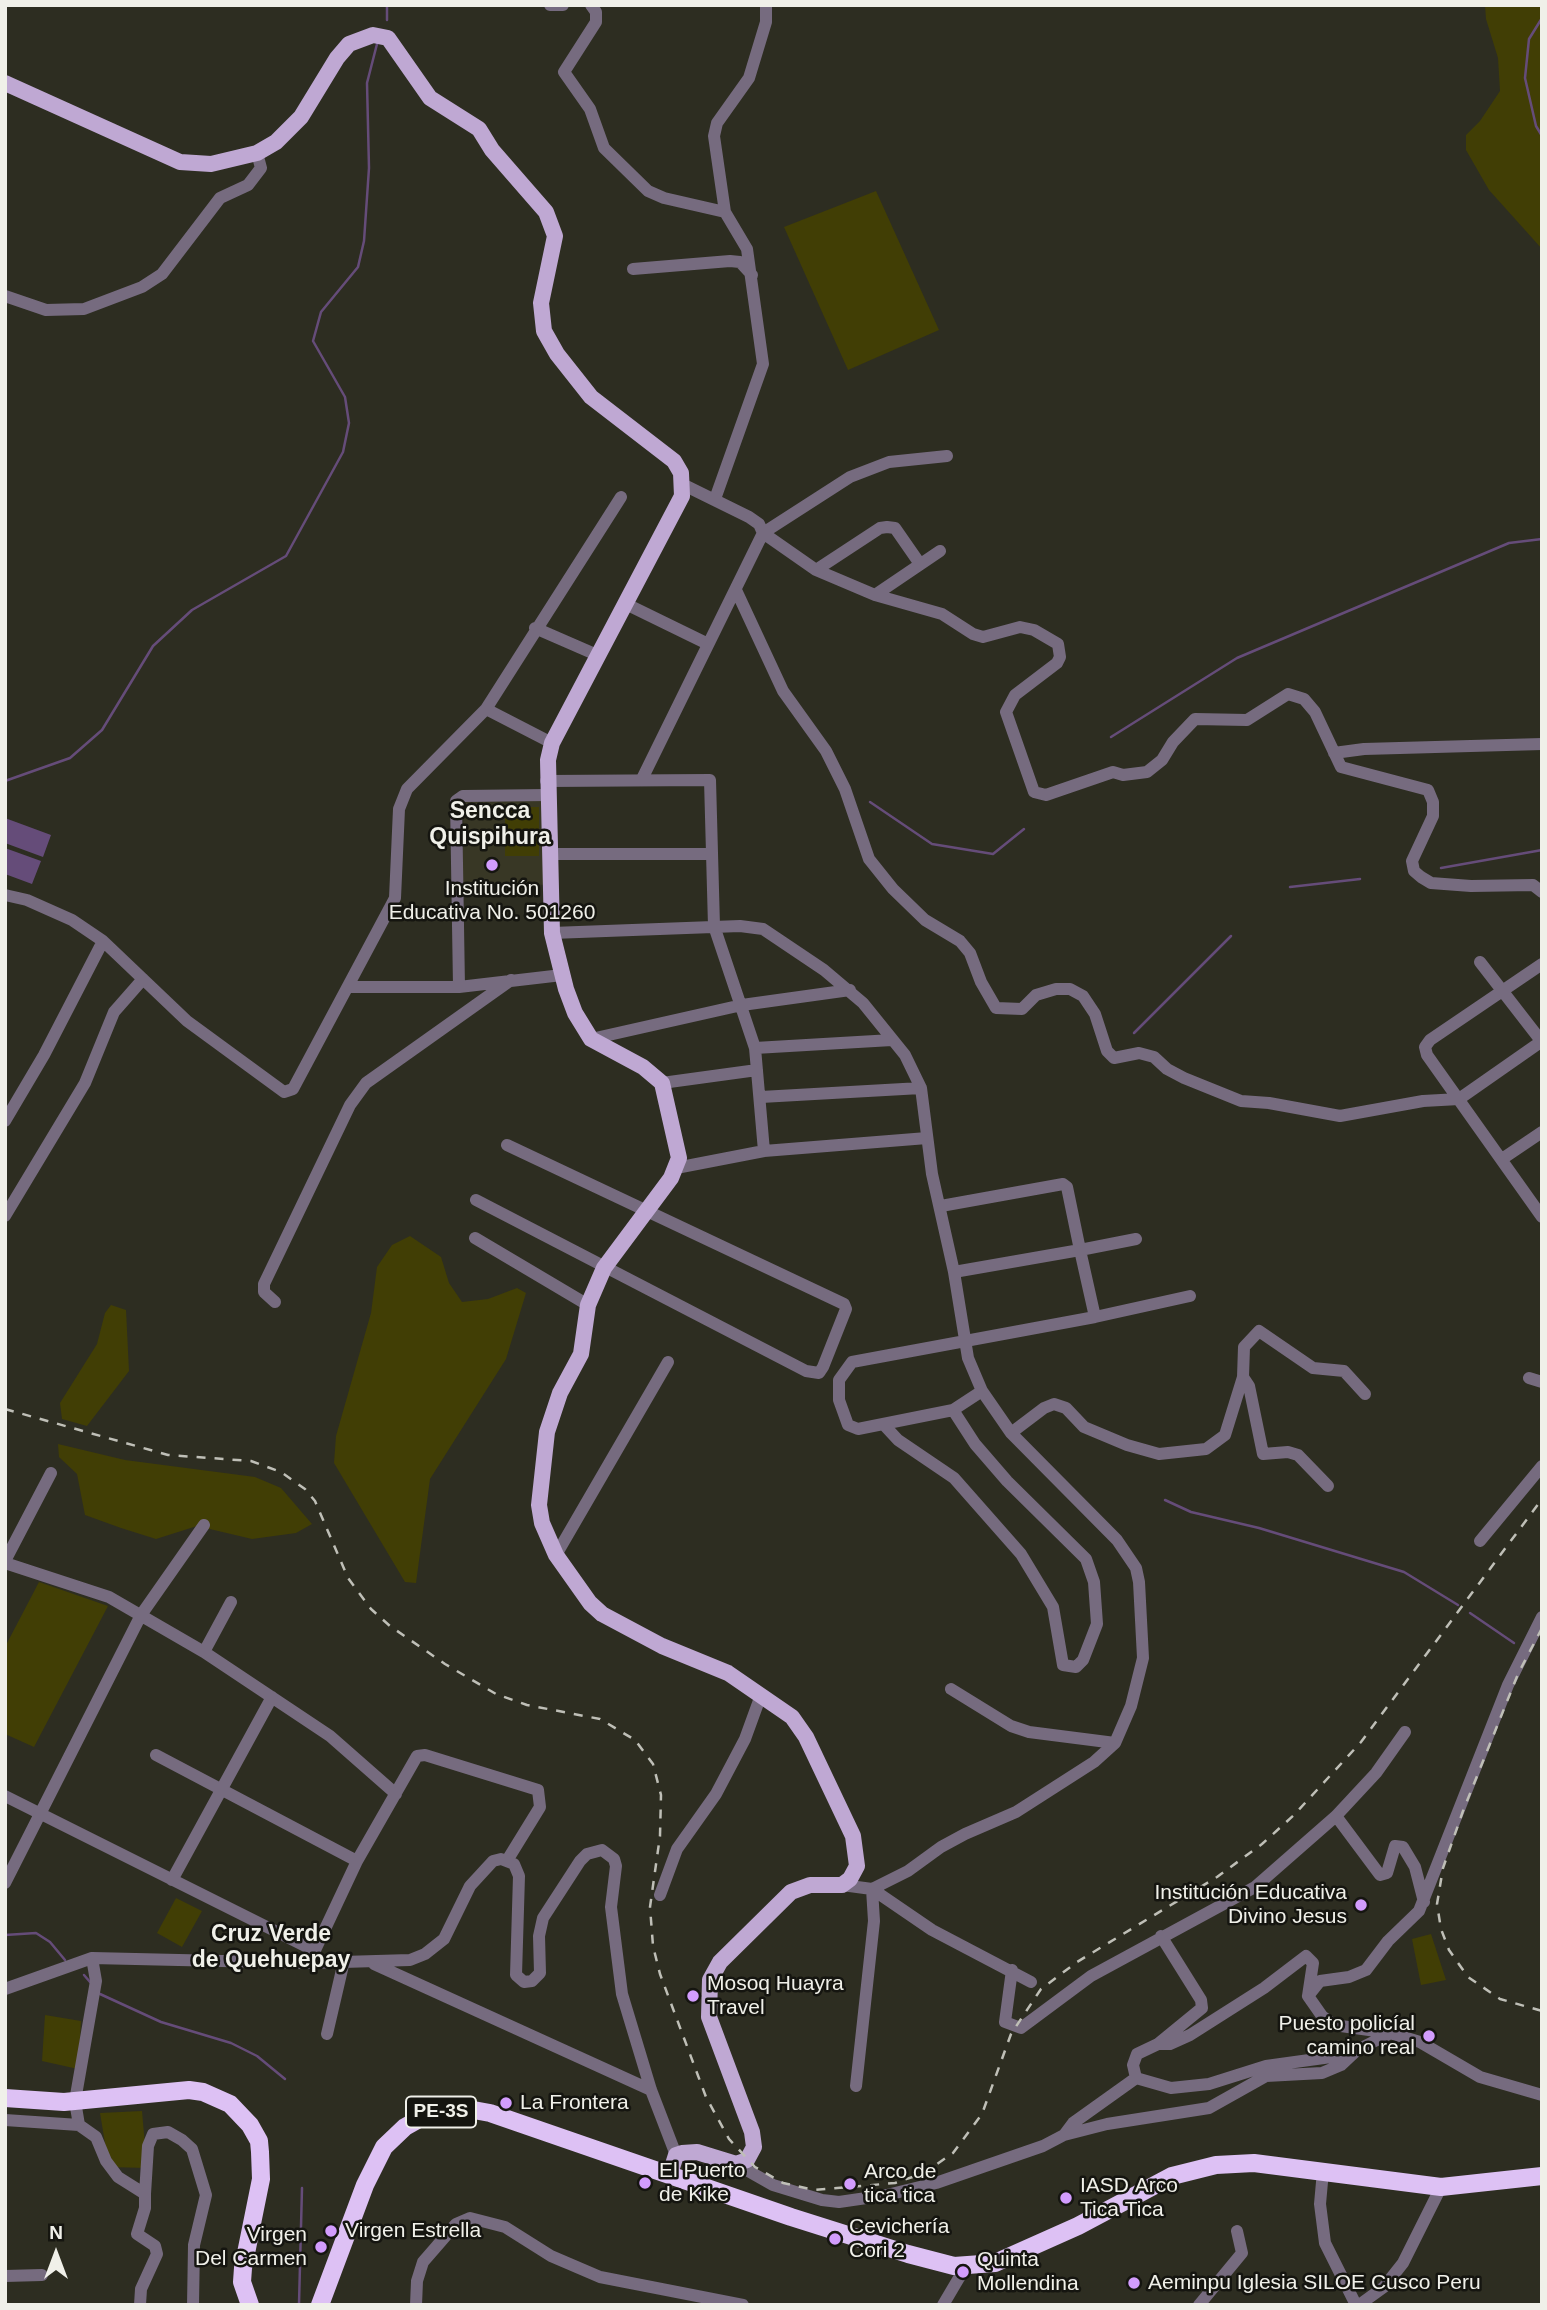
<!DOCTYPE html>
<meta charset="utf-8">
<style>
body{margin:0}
#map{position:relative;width:1547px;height:2310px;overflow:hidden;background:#2d2d21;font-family:Arial,sans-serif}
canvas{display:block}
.frame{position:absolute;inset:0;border:7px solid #f0f0e9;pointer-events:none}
.north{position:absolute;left:21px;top:2219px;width:70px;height:70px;-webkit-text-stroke:5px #151510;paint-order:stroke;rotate:0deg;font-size:19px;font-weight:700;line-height:28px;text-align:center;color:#f0f0e9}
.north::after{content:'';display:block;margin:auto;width:24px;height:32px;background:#f0f0e9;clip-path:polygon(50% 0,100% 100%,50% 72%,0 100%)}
</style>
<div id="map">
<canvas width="1547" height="2310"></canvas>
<div class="frame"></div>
<div class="north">N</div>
</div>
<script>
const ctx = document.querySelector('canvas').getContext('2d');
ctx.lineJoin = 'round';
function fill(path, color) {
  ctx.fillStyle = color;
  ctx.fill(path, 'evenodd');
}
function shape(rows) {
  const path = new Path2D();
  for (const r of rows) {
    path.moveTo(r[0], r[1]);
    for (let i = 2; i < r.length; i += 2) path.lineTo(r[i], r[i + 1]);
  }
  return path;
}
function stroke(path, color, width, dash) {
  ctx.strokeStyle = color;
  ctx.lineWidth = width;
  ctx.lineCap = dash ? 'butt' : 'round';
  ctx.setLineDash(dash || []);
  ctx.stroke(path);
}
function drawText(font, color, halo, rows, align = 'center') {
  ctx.font = font + ' Arial,sans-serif';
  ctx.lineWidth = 5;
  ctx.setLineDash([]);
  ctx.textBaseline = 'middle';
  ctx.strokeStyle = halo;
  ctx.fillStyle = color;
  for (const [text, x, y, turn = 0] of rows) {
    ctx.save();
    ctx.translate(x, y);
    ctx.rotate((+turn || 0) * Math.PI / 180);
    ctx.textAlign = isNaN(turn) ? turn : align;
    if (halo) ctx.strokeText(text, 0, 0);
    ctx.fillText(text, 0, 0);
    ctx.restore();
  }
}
fill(shape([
 [464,801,546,801,550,885,462,883]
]), '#383725');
fill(shape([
 [1485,5,1542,5,1542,249,1489,190,1466,150,1466,135,1480,121,1500,91,1498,58,1486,19],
 [876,191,939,330,848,370,784,227],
 [505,807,539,807,539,856,505,856],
 [410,1236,441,1257,449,1283,462,1302,488,1299,517,1288,526,1293,506,1359,430,1479,416,1583,405,1582,334,1463,336,1436,371,1313,377,1267,392,1245],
 [111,1305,126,1310,129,1371,87,1426,62,1419,60,1403,97,1344,105,1313],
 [58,1444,125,1460,255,1477,281,1488,312,1524,296,1533,252,1539,197,1526,156,1539,121,1528,85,1515,77,1474,59,1457],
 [39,1582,108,1606,34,1747,5,1734,5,1647],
 [176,1898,202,1911,182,1947,157,1933],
 [1431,1934,1446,1980,1421,1985,1412,1939],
 [45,2015,81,2021,78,2069,42,2061],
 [142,2111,147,2168,109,2167,100,2113]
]), '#413e05');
fill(shape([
 [5,818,51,835,43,857,5,843],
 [5,848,41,861,32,884,5,874]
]), '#654c79');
stroke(shape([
 [1542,18,1529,39,1525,78,1536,126,1542,136],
 [387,20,387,5],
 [1111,737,1237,658,1509,543,1542,539],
 [5,781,70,758,102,730,153,646,192,610,286,556,343,452,349,423,345,397,313,341,321,312,358,267,364,241,369,168,367,83,377,44],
 [870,802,932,844,993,854,1024,829],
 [1441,868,1542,850],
 [1290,887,1360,879],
 [1134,1033,1231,936],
 [1165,1500,1191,1512,1259,1528,1404,1572,1458,1605],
 [1470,1613,1514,1643],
 [5,1935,36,1933,50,1942,65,1960],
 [84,1975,90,1982],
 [100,1994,161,2022,231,2043,257,2056,285,2079],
 [299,2304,302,2188]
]), '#654c79', 2.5);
stroke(shape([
 [550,5,563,5],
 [591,5,596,12,596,22,564,72,590,109,604,148,648,191,664,198,725,212],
 [633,269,730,261,740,262,752,275],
 [5,296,46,310,84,309,142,287,162,274,220,198,248,185,261,168,257,153],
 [684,485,749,517,759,524,763,533,816,570,875,595,942,614,973,634,983,637,1020,627,1034,630,1058,644,1060,657,1057,663,1015,695,1006,712,1034,792,1046,795,1113,772,1123,775,1147,772,1162,760,1173,742,1195,719,1247,720,1288,694,1304,699,1315,712,1341,767,1428,790,1433,802,1433,816,1412,861,1414,871,1421,877,1431,883,1471,886,1533,885,1542,892],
 [715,499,763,364,747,249,725,212,714,136,717,123,749,78,766,22,766,5],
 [816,570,880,528,887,527,895,528,920,564],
 [736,590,783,691,826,751,845,789,869,859,893,889,925,920,960,941,970,953,981,982,996,1008,1022,1009,1036,995,1056,989,1070,989,1083,996,1095,1014,1107,1051,1114,1058,1139,1053,1154,1057,1167,1069,1184,1078,1241,1101,1269,1103,1340,1116,1423,1101,1459,1099,1542,1041],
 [875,595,940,551],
 [624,603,708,644],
 [535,628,597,655],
 [486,709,552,743],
 [1334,753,1364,749,1542,744],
 [642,779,763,533,850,477,889,462,947,456],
 [546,781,710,780,714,926,755,1048,764,1151,927,1138],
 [549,854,711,854],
 [5,895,27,900,72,920,103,941,44,1055,5,1121],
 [552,933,740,926,763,929,824,970,863,1003,905,1055,921,1088,932,1174,954,1272,968,1358,982,1391,1011,1433,1117,1540,1136,1568,1139,1582,1143,1658,1131,1706,1115,1743,1094,1762,1016,1812,965,1834,941,1847,908,1871,872,1889],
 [103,941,187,1021,284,1092,293,1089,395,898,399,809,407,789,486,709,621,497],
 [1480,962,1542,1042],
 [1542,964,1430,1040,1425,1047,1427,1055,1542,1217],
 [350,987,459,987,562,975],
 [459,987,456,801,463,796,547,795],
 [591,1039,742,1005,850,990],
 [755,1048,892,1040],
 [662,1083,757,1070],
 [761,1097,921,1088],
 [1502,1159,1542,1132],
 [676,1168,764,1151],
 [476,1200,806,1371,819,1373,823,1367,846,1309,844,1304,507,1145],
 [941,1206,1063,1184,1067,1187,1080,1250,1136,1239],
 [5,1216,85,1083,114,1012,143,979],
 [475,1238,588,1305],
 [954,1272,1080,1250,1095,1317,852,1362,839,1380,839,1400,848,1425,858,1429,953,1410,982,1391],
 [275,1302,264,1292,264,1284,350,1105,366,1083,511,980],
 [1095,1317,1190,1296],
 [1243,1377,1249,1386,1263,1454,1288,1452,1298,1455,1328,1486],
 [1529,1378,1542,1382],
 [885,1426,898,1440,954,1478,1021,1554,1053,1607,1063,1665,1076,1667,1083,1660,1097,1624,1094,1582,1086,1559,1007,1481,975,1444,953,1410],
 [1011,1433,1044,1408,1054,1404,1066,1408,1084,1427,1127,1445,1159,1454,1206,1449,1225,1435,1243,1377,1244,1347,1259,1331,1313,1368,1344,1371,1365,1394],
 [1480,1541,1542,1466],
 [556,1555,668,1362],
 [5,1561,51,1473],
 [5,1563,109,1597,204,1652,330,1736,396,1794],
 [1542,1617,1508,1685,1419,1911,1388,1941,1366,1970,1349,1977,1320,1981,1308,1996,1322,2016,1334,2025,1390,2033,1420,2042,1480,2077,1542,2095],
 [204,1652,231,1602],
 [951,1689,1011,1726,1029,1732,1115,1743],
 [156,1755,357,1861],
 [5,1796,315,1951],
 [1336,1816,1380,1875,1387,1873,1395,1846,1403,1847,1415,1867,1424,1902],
 [172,1880,272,1697],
 [5,1883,141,1615,204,1525],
 [842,1885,872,1889,932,1930,1031,1982],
 [660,1895,677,1849,716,1794,745,1739,761,1695],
 [1161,1936,1201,2000,1202,2008,1158,2044,1137,2054,1133,2065,1136,2078,1171,2088,1209,2084,1266,2066,1331,2057,1357,2050,1389,2034],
 [309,1963,357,1861,417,1756,425,1755,538,1790,540,1807,508,1859],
 [374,1964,651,2090],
 [1012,1970,1005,2022,1021,2028,1091,1976,1255,1887,1336,1816,1376,1773,1405,1732],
 [5,1989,92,1958,309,1963,410,1960,425,1954,444,1939,470,1886,493,1861,501,1859,514,1864,519,1876,516,1975,524,1982,532,1981,540,1973,539,1936,543,1918,580,1861,587,1854,602,1850,614,1859,616,1866,611,1907,622,1994,651,2090,676,2155],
 [327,2034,344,1961],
 [1159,2044,1170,2044,1190,2035,1264,1988,1306,1956,1313,1963,1308,1996],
 [856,2086,874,1921,872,1889],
 [5,2120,79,2125,96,2137,106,2161,118,2177,145,2194,148,2146,153,2134,168,2132,182,2140,192,2149,206,2195,194,2245,193,2305],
 [79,2125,75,2101,96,1981,92,1958],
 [1064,2135,1073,2123,1136,2078],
 [736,2164,773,2185,822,2200,839,2202,887,2195,936,2183,1043,2146,1064,2135,1107,2124,1209,2108,1266,2076,1322,2073,1341,2065,1357,2050],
 [1323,2171,1320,2204,1325,2243,1356,2305],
 [5,2276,42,2275],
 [140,2305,141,2289,157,2254,155,2246,137,2234,145,2208,145,2194],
 [416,2305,417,2281,423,2262,456,2224,470,2218,505,2227,551,2256,600,2277,743,2305],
 [943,2305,966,2266],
 [1199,2305,1242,2253,1237,2231],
 [1359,2305,1384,2287,1403,2263,1441,2187]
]), '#766b7f', 12);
stroke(shape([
 [5,83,180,162,211,164,257,153,276,142,301,117,337,58,349,44,373,35,388,38,430,98,479,129,492,150,546,212,555,236,541,303,544,331,557,354,591,397,674,461,681,473,682,496,552,743,548,760,552,933,566,989,575,1013,591,1039,643,1067,662,1083,679,1158,671,1178,604,1268,588,1305,581,1354,560,1393,547,1432,539,1505,542,1523,556,1555,590,1603,602,1614,662,1646,728,1673,792,1717,806,1737,853,1836,857,1866,850,1879,842,1885,810,1885,791,1892,720,1962,710,1980,709,2017,752,2132,754,2147,747,2160,736,2164,697,2152,682,2153,676,2155,670,2174]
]), '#bfa8d3', 16);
stroke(shape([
 [5,2098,64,2102,189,2090,203,2092,230,2104,250,2125,259,2141,260,2152,261,2179,243,2268,242,2282,250,2305],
 [320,2305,365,2185,384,2147,405,2127,421,2118,451,2110,468,2109,490,2113,791,2217,908,2254,954,2266,995,2263,1078,2226,1172,2176,1216,2165,1254,2163,1441,2187,1542,2176]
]), '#ddc1f4', 18);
stroke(shape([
 [5,1409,168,1455,251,1461,281,1472,305,1489,315,1501,348,1578,371,1609,390,1626,445,1664,496,1694,527,1705,600,1719,635,1740,653,1764,661,1795,660,1836,650,1907,653,1946,660,1974,706,2097,729,2139,755,2167,783,2183,814,2190,895,2183,924,2173,953,2153,982,2114,1011,2034,1041,1989,1077,1962,1217,1877,1262,1844,1294,1815,1361,1742,1542,1499],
 [1542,1628,1518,1674,1463,1811,1443,1868,1437,1904,1441,1929,1449,1950,1468,1977,1500,1999,1542,2011]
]), '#bfbfb7', 2.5, [9, 9]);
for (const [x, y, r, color] of [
 [492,865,7,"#d29cfd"],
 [1361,1905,7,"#d29cfd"],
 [693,1996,7,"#d29cfd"],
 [1429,2036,7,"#d29cfd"],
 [506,2103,7,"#d29cfd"],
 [645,2183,7,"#d29cfd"],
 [850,2184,7,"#d29cfd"],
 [1066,2198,7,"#d29cfd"],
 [331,2231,7,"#d29cfd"],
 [835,2239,7,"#d29cfd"],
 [321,2247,7,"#d29cfd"],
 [963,2272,7,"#d29cfd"],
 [1134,2283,7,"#d29cfd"]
]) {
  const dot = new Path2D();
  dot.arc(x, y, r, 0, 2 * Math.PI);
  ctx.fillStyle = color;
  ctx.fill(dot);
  stroke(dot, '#151510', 2.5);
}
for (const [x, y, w] of [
 [441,2112,70]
]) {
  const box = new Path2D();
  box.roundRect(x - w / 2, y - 15.5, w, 31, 5);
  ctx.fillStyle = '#151510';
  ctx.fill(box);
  stroke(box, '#f0f0e9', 2);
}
drawText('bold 19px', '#f0f0e9', null, [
 ["PE-3S",441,2112]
]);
drawText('21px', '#f0f0e9', '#151510', [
 ["Institución",492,889,"center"],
 ["Educativa No. 501260",492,913,"center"],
 ["Institución Educativa",1347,1893,"right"],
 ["Divino Jesus",1347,1917,"right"],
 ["Mosoq Huayra",707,1984],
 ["Travel",707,2008],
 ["Puesto policíal",1415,2024,"right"],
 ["camino real",1415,2048,"right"],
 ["La Frontera",520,2103],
 ["El Puerto",659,2171],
 ["de Kike",659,2195],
 ["Arco de",864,2172],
 ["tica tica",864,2196],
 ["IASD Arco",1080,2186],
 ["Tica Tica",1080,2210],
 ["Cevichería",849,2227],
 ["Cori 2",849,2251],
 ["Virgen Estrella",345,2231],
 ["Virgen",307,2235,"right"],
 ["Del Carmen",307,2259,"right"],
 ["Quinta",977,2260],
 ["Mollendina",977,2284],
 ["Aeminpu Iglesia SILOE Cusco Peru",1148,2283]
], 'left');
drawText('bold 23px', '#f0f0e9', '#151510', [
 ["Sencca",490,812],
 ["Quispihura",490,838],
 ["Cruz Verde",271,1935],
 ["de Quehuepay",271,1961]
]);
</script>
